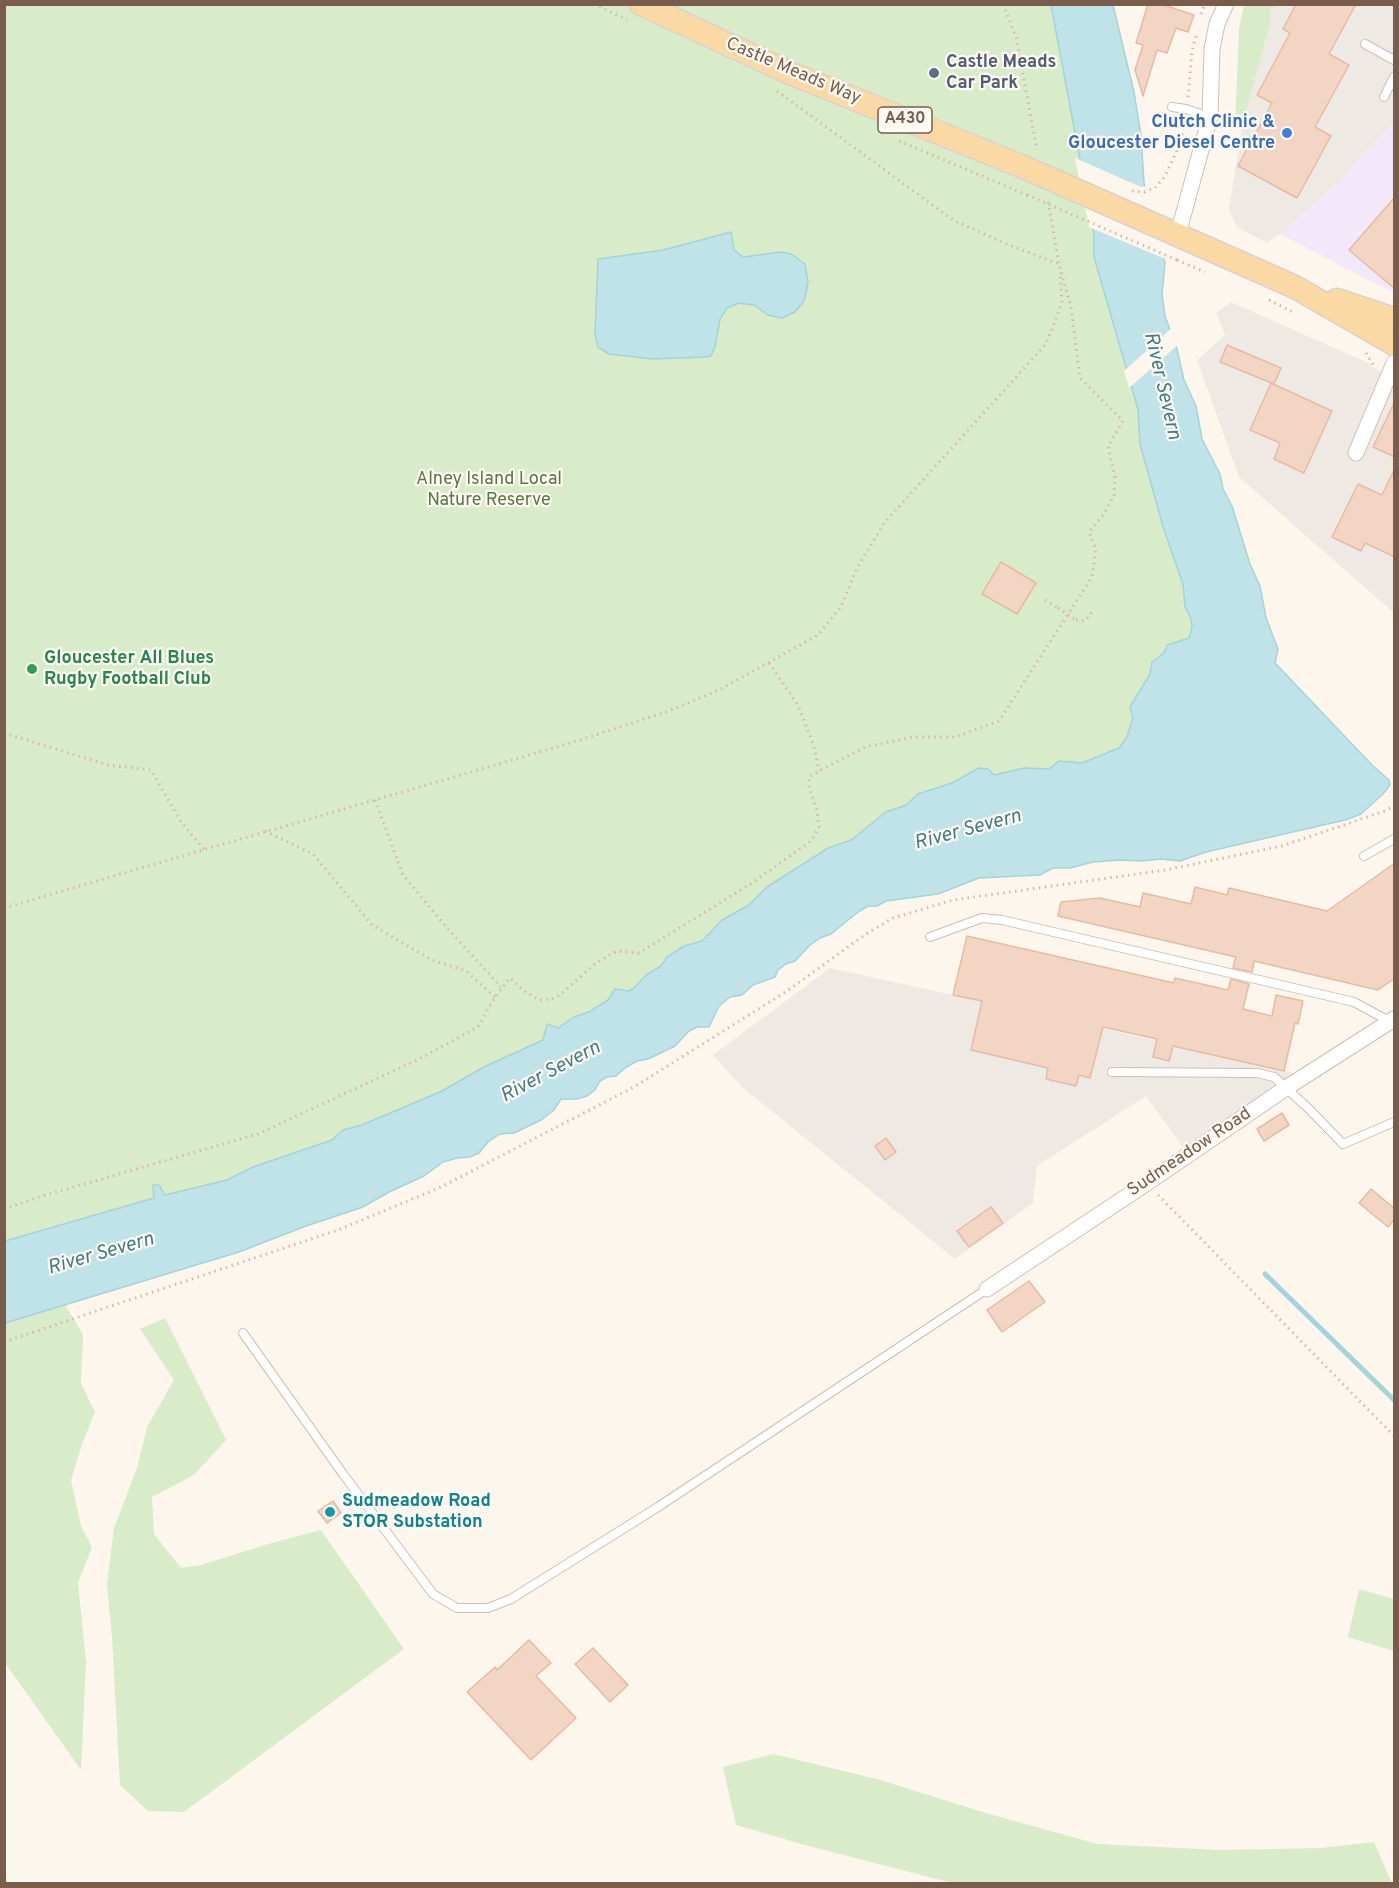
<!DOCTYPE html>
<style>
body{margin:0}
#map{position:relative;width:1399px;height:1888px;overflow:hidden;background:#fdf6ec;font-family:Overpass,sans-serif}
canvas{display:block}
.frame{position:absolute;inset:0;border:6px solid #7a5c4d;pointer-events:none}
</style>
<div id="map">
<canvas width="1399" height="1888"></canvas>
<div class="frame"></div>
</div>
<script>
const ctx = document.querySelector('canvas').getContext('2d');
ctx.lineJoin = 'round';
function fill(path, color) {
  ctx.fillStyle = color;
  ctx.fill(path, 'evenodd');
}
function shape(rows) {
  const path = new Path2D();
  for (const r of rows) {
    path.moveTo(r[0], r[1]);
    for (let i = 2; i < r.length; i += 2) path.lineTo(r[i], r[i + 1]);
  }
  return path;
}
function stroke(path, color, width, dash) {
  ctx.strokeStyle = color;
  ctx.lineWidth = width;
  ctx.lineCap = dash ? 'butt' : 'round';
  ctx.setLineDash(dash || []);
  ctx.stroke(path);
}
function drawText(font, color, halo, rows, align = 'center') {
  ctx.font = font + ' Overpass,sans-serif';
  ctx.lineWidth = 4.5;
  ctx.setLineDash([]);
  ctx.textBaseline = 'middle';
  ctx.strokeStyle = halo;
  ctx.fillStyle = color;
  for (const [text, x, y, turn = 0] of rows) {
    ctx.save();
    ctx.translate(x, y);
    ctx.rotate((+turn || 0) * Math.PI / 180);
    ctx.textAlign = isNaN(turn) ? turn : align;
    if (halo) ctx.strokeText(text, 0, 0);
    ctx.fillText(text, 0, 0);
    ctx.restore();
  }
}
fill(shape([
 [1281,4,1394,5,1394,121,1340,181,1280,234,1267,243,1237,227,1229,210,1242,126,1270,24,1270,8],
 [1231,302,1368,363,1394,381,1394,613,1239,477,1197,360,1225,335,1216,313],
 [830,968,1106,1029,1297,1074,1185,1150,1146,1096,1037,1166,1033,1203,955,1259,743,1088,713,1055]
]), '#efe9e4');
fill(shape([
 [1394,121,1394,293,1280,234,1340,181]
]), '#f3e8fa');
fill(shape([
 [1244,4,1281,5,1270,8,1270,24,1242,126,1235,125,1239,29],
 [5,5,1052,5,1138,409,1140,444,1164,530,1183,584,1185,607,1191,619,1192,628,1189,638,1181,641,1152,662,1150,673,1130,707,1133,718,1127,737,1118,748,1081,763,1059,761,1050,769,1024,768,994,775,979,768,952,783,918,794,906,805,886,812,851,840,828,848,806,861,763,891,749,905,722,920,702,941,684,946,667,956,661,966,647,974,634,988,558,1028,547,1025,543,1040,484,1067,442,1091,362,1125,343,1130,332,1140,253,1167,227,1180,5,1241],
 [65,1305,83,1334,81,1383,95,1412,82,1444,71,1480,81,1526,92,1547,78,1583,86,1661,81,1770,5,1663,4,1323,34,1313],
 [165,1318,226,1440,194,1475,152,1497,154,1534,181,1568,201,1565,268,1544,321,1530,404,1649,184,1812,148,1811,120,1785,112,1637,107,1584,114,1528,137,1468,147,1427,174,1380,140,1329],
 [1359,1589,1394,1599,1394,1651,1348,1637],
 [773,1754,877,1779,989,1814,1098,1844,1219,1850,1321,1848,1374,1842,1392,1883,952,1883,805,1845,736,1825,723,1767]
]), '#d8ecc9');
const water = shape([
 [1051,5,1113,5,1134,92,1141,135,1144,183,1165,263,1162,294,1165,316,1177,349,1184,380,1196,406,1202,439,1220,474,1223,489,1232,506,1250,564,1260,586,1266,618,1278,649,1275,663,1372,765,1389,780,1390,785,1383,794,1361,814,1345,820,1206,852,1180,861,1161,859,1142,861,1120,860,1093,862,1070,868,1053,868,1040,875,979,878,938,894,886,901,877,906,868,906,858,912,831,934,820,938,809,946,795,961,786,964,778,970,775,977,753,985,742,995,730,997,719,1006,709,1027,697,1027,689,1031,675,1046,648,1059,637,1061,625,1068,616,1076,607,1077,600,1081,595,1090,587,1096,577,1099,561,1099,554,1110,541,1120,514,1133,500,1134,488,1142,479,1153,470,1157,457,1158,443,1162,424,1176,389,1192,363,1207,306,1226,239,1252,5,1323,5,1241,154,1198,153,1185,159,1185,165,1195,227,1180,253,1167,332,1140,343,1130,362,1125,442,1091,484,1067,543,1040,547,1024,558,1028,574,1017,589,1012,608,1000,615,989,629,991,634,988,646,975,661,966,667,957,684,946,702,941,722,920,749,905,767,887,828,848,851,840,886,812,906,805,918,794,952,783,979,768,988,769,994,775,1024,768,1049,769,1059,761,1082,763,1119,748,1127,737,1133,718,1130,707,1150,674,1152,662,1164,653,1167,645,1189,638,1192,628,1191,619,1185,607,1183,584,1164,530,1140,444,1138,409,1094,257,1094,234,1051,5],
 [731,232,734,250,743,257,781,252,791,254,805,264,808,283,804,301,795,312,782,318,768,315,754,305,739,303,727,308,720,319,715,347,711,356,706,357,653,359,609,354,598,347,595,334,598,259,663,250,731,232]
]);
fill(water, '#bfe3e8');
stroke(water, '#a5d3da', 1.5);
fill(shape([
 [1075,158,1141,187,1148,186,1168,260,1089,227],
 [1173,327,1179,344,1129,388,1124,371]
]), '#fdf6ec');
stroke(shape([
 [1265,1274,1394,1400]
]), '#a5d3da', 5);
const building = shape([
 [1148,4,1161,4,1194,15,1188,32,1176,28,1167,53,1157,50,1143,96,1135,70,1143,45,1136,43,1148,4],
 [1296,4,1356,4,1329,54,1349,65,1315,127,1331,136,1297,198,1238,166,1272,103,1257,95,1290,33,1283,29,1296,4],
 [1395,197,1395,289,1349,250,1395,197],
 [1227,345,1281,368,1274,384,1220,362,1227,345],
 [1271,383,1332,411,1304,473,1274,459,1280,443,1250,430,1271,383],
 [1395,401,1395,457,1373,447,1395,401],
 [1395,468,1395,557,1365,543,1361,551,1332,537,1358,484,1382,495,1395,468],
 [1001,562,1036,583,1017,614,982,594,1001,562],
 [1395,863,1395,978,1378,990,1254,961,1252,972,1233,968,1236,957,1058,916,1061,902,1100,898,1140,907,1143,893,1191,904,1195,887,1227,895,1229,888,1327,911,1395,863],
 [967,936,1174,983,1175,978,1228,990,1231,979,1249,984,1243,1009,1272,1016,1276,995,1303,1001,1298,1024,1295,1023,1284,1071,1173,1046,1169,1061,1153,1057,1157,1039,1103,1027,1090,1078,1079,1075,1076,1086,1046,1079,1048,1068,971,1050,982,1001,953,995,967,936],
 [1282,1113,1289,1125,1264,1141,1257,1129,1282,1113],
 [886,1138,896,1152,885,1160,875,1146,886,1138],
 [1371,1189,1395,1209,1395,1219,1388,1227,1359,1203,1371,1189],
 [991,1207,1003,1223,969,1247,957,1231,991,1207],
 [1029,1281,1045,1302,1002,1332,987,1310,1029,1281],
 [333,1501,341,1513,327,1523,318,1511,333,1501],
 [529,1640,551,1663,536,1676,576,1718,531,1760,467,1692,495,1667,497,1670,529,1640],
 [593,1648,628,1685,610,1702,575,1664,593,1648]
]);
fill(building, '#f3d5c3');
stroke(building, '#e6bba3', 1.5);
const lane = shape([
 [1365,44,1394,60],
 [1384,97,1394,77],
 [1172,107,1186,109,1210,117],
 [1364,856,1394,839],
 [930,937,982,918,1002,920,1354,1002,1389,1021],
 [1112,1072,1257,1073,1274,1077,1309,1109,1343,1144,1394,1122],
 [243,1333,343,1474,433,1594,457,1608,488,1608,511,1599,658,1507,987,1289]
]);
const street = shape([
 [1178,234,1210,117,1212,49,1217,24,1226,4],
 [1356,453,1394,363],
 [987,1289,1147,1183,1286,1088,1394,1019]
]);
const primary = shape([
 [641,4,790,73,1021,166],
 [1103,202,1295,287,1394,344],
 [1337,300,1394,319]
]);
stroke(lane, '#d1beb0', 10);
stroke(street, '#d1beb0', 17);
stroke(primary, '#dad1cd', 25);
stroke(shape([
 [594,4,627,20],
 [1003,4,1016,37,1037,150],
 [1201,14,1205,4],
 [777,91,953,220,1009,245,1059,264],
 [1188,97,1192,51,1197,32],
 [899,141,1027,195],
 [1132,191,1144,192,1155,188,1165,176,1180,144,1185,121],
 [1177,260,1205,272],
 [1269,300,1295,313],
 [1366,353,1375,368],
 [1045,600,1058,608],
 [1076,620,1081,621,1086,620,1093,610],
 [769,663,798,705,814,746,819,771],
 [4,733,108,765,151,770,181,822,204,849],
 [375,800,403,875,448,929,501,987],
 [265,831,313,854,372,925,432,960,466,971,495,997],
 [4,908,574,742,666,712,719,690,818,635,841,607,857,568,885,522,1046,344,1062,303,1060,272],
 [1158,1195,1394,1436],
 [4,1209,39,1197,258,1134,419,1059,478,1027,495,997,510,978,524,991,539,1000,552,999,561,994,596,963,617,951,639,953,752,883,811,841,819,827,817,811,809,787,809,777,819,771,865,747,913,737,955,737,999,721,1092,577,1096,549,1089,532,1103,515,1114,496,1115,477,1108,446,1123,421,1080,378,1071,307,1059,264,1048,201],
 [4,1342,338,1230,441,1187,634,1087,787,991,866,934,893,918,953,900,1165,870,1282,846,1385,811,1394,806]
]), '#d9b8a5', 3, [1.5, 4.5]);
stroke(lane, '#fff', 8);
stroke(street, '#fff', 15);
stroke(primary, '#fbd9a5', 22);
const primaryBridge = shape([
 [1021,166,1103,202]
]);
stroke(primaryBridge, '#dad1cd', 25, []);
stroke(shape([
 [1027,195,1177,260],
 [1058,608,1076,620]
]), '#d9b8a5', 3, [1.5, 4.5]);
stroke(primaryBridge, '#fbd9a5', 22);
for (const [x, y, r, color] of [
 [934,73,6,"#5c6f8a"],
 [1287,133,6,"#3f7fe0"],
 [32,669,6,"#2e9e5b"],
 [330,1512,6,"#0f9aa8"]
]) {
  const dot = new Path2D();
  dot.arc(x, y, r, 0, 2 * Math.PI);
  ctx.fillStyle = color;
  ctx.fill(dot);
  stroke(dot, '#fffaf3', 2);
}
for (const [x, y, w] of [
 [905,120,54]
]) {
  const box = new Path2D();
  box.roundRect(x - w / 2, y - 13, w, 26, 4.5);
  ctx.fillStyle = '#fffaf3';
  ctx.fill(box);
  stroke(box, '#7a5c4d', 1.5);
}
drawText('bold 16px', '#7a5c4d', null, [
 ["A430",905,120]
]);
drawText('bold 18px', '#4e5e75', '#fffaf3', [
 ["Castle Meads",946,63],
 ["Car Park",946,84]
], 'left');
drawText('18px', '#7a5c4d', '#fffaf3', [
 ["Castle Meads Way",793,72,23],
 ["Sudmeadow Road",1190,1153,-34]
]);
drawText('bold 18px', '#366cbe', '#fffaf3', [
 ["Clutch Clinic &",1275,123],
 ["Gloucester Diesel Centre",1275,144]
], 'right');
drawText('18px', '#537a41', '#fffaf3', [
 ["Alney Island Local",489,480],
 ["Nature Reserve",489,501]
]);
drawText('bold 18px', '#27864d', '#fffaf3', [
 ["Gloucester All Blues",44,659],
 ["Rugby Football Club",44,680]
], 'left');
drawText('bold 18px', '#0d838f', '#fffaf3', [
 ["Sudmeadow Road",342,1502],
 ["STOR Substation",342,1523]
], 'left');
drawText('italic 20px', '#437c86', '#fffaf3', [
 ["River Severn",1161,386,77],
 ["River Severn",968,831,-15],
 ["River Severn",551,1073,-28],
 ["River Severn",101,1255,-16]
]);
</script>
